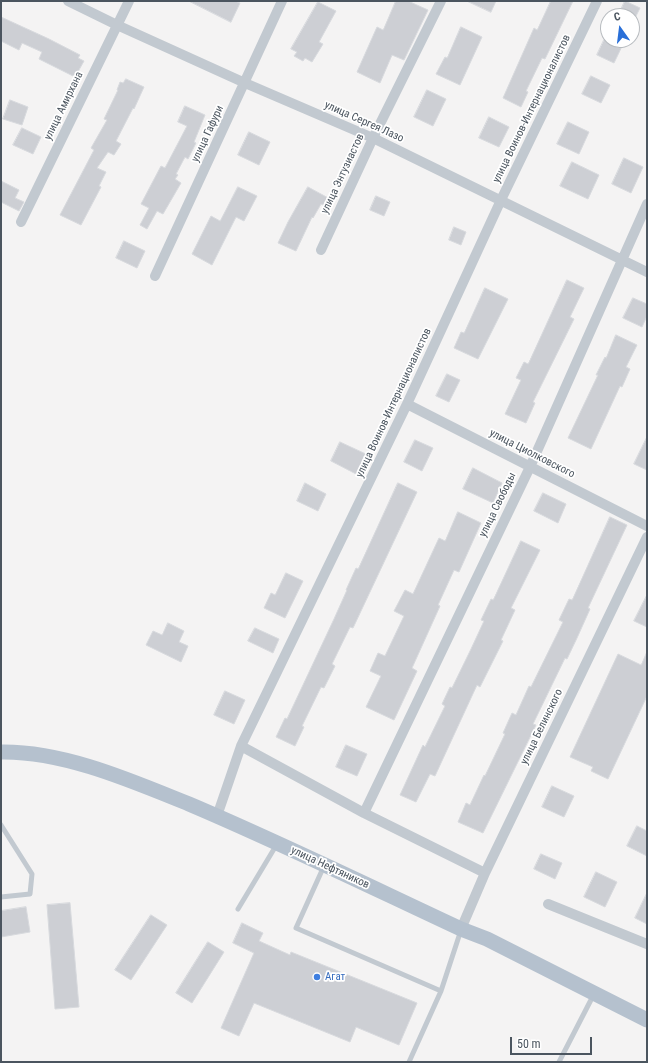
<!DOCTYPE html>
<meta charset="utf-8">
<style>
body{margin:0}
#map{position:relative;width:648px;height:1063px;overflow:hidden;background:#f4f3f3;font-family:"Roboto Condensed",sans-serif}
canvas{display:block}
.frame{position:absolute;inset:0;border:2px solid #4b555f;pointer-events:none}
.north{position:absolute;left:600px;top:8px;width:40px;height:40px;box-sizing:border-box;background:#fff;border:1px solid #b7bbbf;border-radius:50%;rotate:346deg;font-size:11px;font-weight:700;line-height:16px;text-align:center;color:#4b555f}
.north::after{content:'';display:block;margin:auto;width:14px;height:18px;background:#296fd8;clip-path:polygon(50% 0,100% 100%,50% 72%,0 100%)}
.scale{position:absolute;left:510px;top:1037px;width:82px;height:18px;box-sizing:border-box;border:2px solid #4b555f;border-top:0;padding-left:5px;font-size:12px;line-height:14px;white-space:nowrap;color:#4b555f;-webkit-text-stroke:3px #fff;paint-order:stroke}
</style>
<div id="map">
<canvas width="648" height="1063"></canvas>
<div class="frame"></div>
<div class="north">С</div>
<div class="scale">50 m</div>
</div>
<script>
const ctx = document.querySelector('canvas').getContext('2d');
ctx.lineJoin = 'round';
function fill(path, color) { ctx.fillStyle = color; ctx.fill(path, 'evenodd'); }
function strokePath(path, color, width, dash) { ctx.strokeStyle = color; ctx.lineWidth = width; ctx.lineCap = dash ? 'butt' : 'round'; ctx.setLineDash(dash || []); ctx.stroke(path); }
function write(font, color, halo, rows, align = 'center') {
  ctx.font = font + ' "Roboto Condensed",sans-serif'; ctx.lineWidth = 3.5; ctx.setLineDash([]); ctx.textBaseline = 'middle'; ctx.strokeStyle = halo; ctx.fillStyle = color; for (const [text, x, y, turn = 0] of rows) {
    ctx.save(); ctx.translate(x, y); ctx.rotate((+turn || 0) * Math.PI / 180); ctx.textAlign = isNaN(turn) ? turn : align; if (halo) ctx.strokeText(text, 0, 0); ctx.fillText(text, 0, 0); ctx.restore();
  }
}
const building = new Path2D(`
 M 189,1 L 235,1 L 240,3 L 231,22 Z
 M 396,1 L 408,1 L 428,10 L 404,60 L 392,55 L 380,83 L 357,72 L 377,27 L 383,30 Z
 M 467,1 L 496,1 L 491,12 Z
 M 551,1 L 573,1 L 545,59 L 542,58 L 526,91 L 528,92 L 521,107 L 503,98 L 534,28 L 537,30 Z
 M 625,1 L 640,8 L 636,16 L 618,16 Z
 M 318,2 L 336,11 L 319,42 L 323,44 L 312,62 L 305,58 L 303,61 L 294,56 L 297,52 L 291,49 Z
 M 1,17 L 49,39 L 80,55 L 78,58 L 84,61 L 75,77 L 39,59 L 42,52 L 22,43 L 19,50 L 1,41 Z
 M 461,27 L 482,37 L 460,85 L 436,74 L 445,57 L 447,58 Z
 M 604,40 L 625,40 L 614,63 L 597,55 Z
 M 591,76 L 610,85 L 601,103 L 582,94 Z
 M 126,79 L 144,87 L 134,109 L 133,108 L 116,141 L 121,144 L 114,155 L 108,152 L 97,168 L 106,172 L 99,186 L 101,187 L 81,225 L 60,215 L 94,150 L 91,148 L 107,120 L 104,119 L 118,90 L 117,90 L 120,82 L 123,83 Z
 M 427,90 L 446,99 L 433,126 L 414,117 Z
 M 10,100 L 28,107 L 22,125 L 3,119 Z
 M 185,106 L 205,115 L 194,142 L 196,143 L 188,159 L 185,157 L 176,174 L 178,175 L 175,179 L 181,183 L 163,214 L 157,211 L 147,229 L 140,225 L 149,208 L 141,204 L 161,166 L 165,168 L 187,126 L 178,122 Z
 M 489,117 L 509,127 L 499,147 L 479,138 Z
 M 568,122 L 589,132 L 579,154 L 557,144 Z
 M 22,128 L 41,137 L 33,154 L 13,145 Z
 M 249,132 L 270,142 L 259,165 L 238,155 Z
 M 624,158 L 643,167 L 631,193 L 612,184 Z
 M 572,162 L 599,175 L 588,199 L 560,186 Z
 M 1,181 L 19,190 L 15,198 L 24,202 L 19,211 L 1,202 Z
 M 238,187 L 257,196 L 244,221 L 236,217 L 212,265 L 192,254 L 211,216 L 220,221 Z
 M 308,187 L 332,200 L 328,207 L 321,204 L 313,218 L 312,217 L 296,251 L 278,243 L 288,222 Z
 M 376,196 L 390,202 L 384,216 L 370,210 Z
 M 454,227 L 466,232 L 461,245 L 449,240 Z
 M 124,241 L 145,251 L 137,268 L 116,258 Z
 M 567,280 L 584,288 L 570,317 L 574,319 L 533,402 L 535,403 L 526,423 L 505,414 L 521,380 L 516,378 L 524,362 L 528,364 Z
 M 485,288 L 508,299 L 478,359 L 454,348 L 461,332 L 464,333 Z
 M 633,298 L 647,304 L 647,316 L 642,327 L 623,318 Z
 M 616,335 L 637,345 L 626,367 L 630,369 L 622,387 L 620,386 L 591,449 L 568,438 L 598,375 L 596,375 L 605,357 L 606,358 Z
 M 447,374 L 460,380 L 449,402 L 436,396 Z
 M 647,437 L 647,470 L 634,464 Z
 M 415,440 L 433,448 L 422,471 L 404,462 Z
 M 340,442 L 368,455 L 358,475 L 331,461 Z
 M 473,468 L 502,483 L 493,503 L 463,489 Z
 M 305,483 L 326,494 L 318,511 L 297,501 Z
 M 398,483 L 417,492 L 353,628 L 350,627 L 332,664 L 335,666 L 324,688 L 321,687 L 302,726 L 304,727 L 295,746 L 276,737 L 285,718 L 287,719 L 334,619 L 347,590 L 346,590 L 356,568 L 358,569 Z
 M 543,493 L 566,504 L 558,523 L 534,511 Z
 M 458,512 L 481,523 L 459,572 L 454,570 L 438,605 L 440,606 L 412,668 L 417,671 L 394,720 L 366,707 L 381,676 L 370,671 L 378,653 L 385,656 L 404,616 L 394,611 L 405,590 L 413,594 L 439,538 L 445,541 Z
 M 610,517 L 627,525 L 588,608 L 590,609 L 577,638 L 567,659 L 565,658 L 533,724 L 536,725 L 483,833 L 458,822 L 466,803 L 470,805 L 484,775 L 485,776 L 505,734 L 503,733 L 512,713 L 516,715 L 529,686 L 531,687 L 563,622 L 559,620 L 569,599 L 572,600 Z
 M 521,541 L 540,550 L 511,608 L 515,610 L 501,640 L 503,641 L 480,687 L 477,685 L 435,776 L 430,774 L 416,802 L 400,795 L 423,745 L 425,747 L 445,706 L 442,704 L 450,687 L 452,688 L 471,649 L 484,621 L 481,620 L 491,599 L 493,600 Z
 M 286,573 L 303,581 L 285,618 L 264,608 L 271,593 L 275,595 Z
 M 647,595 L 647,627 L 634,621 Z
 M 168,623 L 184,631 L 179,642 L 188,646 L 181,662 L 146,645 L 153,631 L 162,635 Z
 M 255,628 L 279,639 L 273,653 L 248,641 Z
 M 647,652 L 647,696 L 608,779 L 591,771 L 593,767 L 570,757 L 618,654 L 641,665 Z
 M 225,691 L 245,700 L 234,724 L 214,715 Z
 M 346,745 L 367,754 L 357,776 L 336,767 Z
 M 552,786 L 574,796 L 564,817 L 542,807 Z
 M 637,826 L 647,831 L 647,856 L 627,846 Z
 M 541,854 L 562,863 L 555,879 L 534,869 Z
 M 596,872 L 617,882 L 605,907 L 584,897 Z
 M 647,893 L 647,924 L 635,918 Z
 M 70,903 L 79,1007 L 55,1009 L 47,905 Z
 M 26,907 L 30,932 L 1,937 L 1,911 Z
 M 151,915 L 167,925 L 131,980 L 115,970 Z
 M 242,923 L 263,933 L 259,941 L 290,955 L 291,952 L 417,1003 L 399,1045 L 356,1027 L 350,1042 L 254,1003 L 239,1036 L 221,1028 L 254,953 L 233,943 Z
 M 208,942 L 224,952 L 192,1003 L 176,993 Z`);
fill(building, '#cdcfd4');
strokePath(building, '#d7d9dd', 1);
strokePath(new Path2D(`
 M 1,825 L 32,874 L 30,894 L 1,897
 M 324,866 L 296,928 L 441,991
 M 238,909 L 277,844
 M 409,1062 L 441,991 L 461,930
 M 559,1062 L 594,994`), '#c2c9d0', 5);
strokePath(new Path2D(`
 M 68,1 L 117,25 L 245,83 L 373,138 L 647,272
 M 21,222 L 129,1
 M 321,250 L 373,138 L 441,1
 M 155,276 L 282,1
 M 407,404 L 647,526
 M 241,746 L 364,813 L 485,873
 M 364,813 L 530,467 L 647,204
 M 217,816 L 241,746 L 407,404 L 501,200 L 597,1
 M 548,904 L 647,944
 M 461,929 L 485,873 L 647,537`), '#c2c9d0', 10);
strokePath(new Path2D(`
 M 1,752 C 64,751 132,781 189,804 C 281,843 371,887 461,929 L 487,939 L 647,1020`), '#b5c1ce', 15);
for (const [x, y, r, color] of [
 [317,977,4,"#3f7fe0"]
]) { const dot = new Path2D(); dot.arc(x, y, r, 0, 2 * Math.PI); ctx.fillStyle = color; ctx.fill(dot); strokePath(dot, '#fff', 1.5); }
write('11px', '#4b555f', '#fff', [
 ["улица Амирхана",64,106,-64],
 ["улица Воинов-Интернационалистов",532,109,-64],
 ["улица Сергея Лазо",364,122,24],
 ["улица Гафури",208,134,-65],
 ["улица Энтузиастов",343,174,-65],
 ["улица Воинов-Интернационалистов",394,403,-65],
 ["улица Циолковского",532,454,27],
 ["улица Свободы",498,505,-64],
 ["улица Белинского",542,727,-64],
 ["улица Нефтяников",330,868,25]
]);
write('11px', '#366cbe', '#fff', [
 ["Агат",325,977]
], 'left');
</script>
